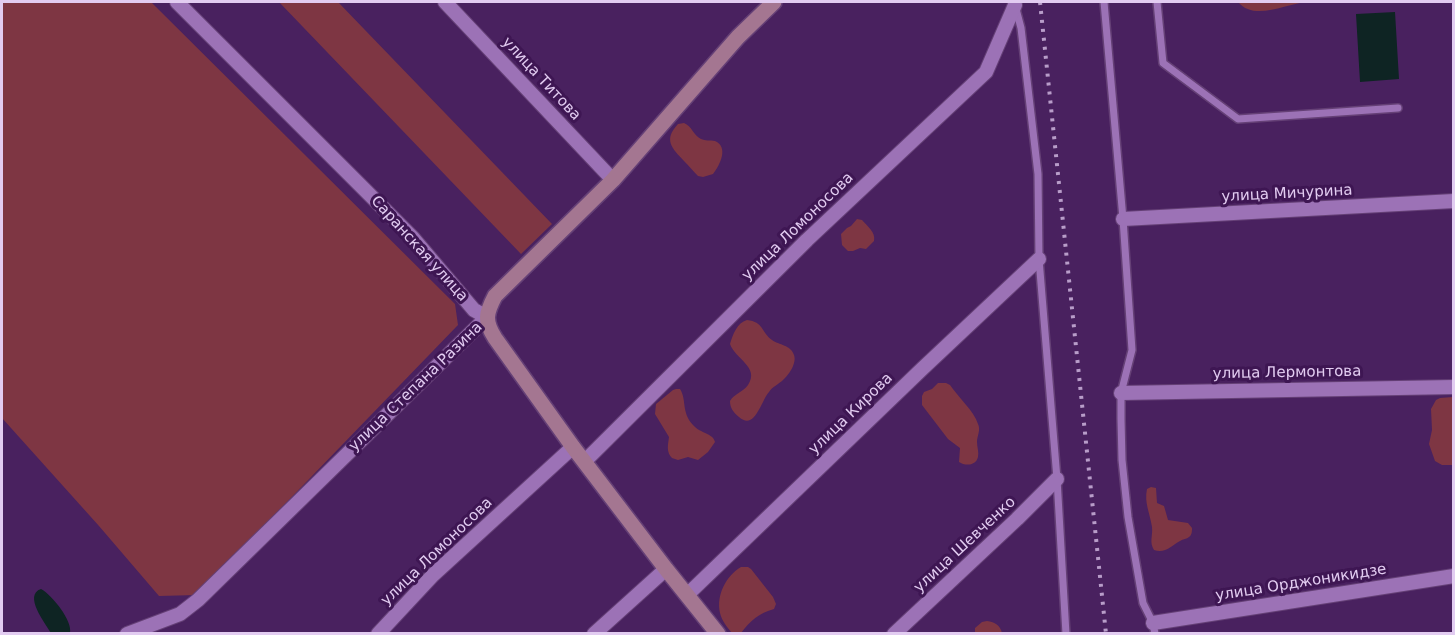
<!DOCTYPE html>
<meta charset="utf-8">
<style>
body{margin:0}
#map{position:relative;width:1455px;height:635px;overflow:hidden;background:#49215f;font-family:"DejaVu Sans",sans-serif}
canvas{display:block}
.frame{position:absolute;inset:0;border:3px solid #e2ccf1;pointer-events:none}
</style>
<div id="map">
<canvas width="1455" height="635"></canvas>
<div class="frame"></div>
</div>
<script>
const ctx = document.querySelector('canvas').getContext('2d');
ctx.lineJoin = 'round';
function fill(path, color) { ctx.fillStyle = color; ctx.fill(path, 'evenodd'); }
function strokePath(path, color, width, dash) { ctx.strokeStyle = color; ctx.lineWidth = width; ctx.lineCap = dash ? 'butt' : 'round'; ctx.setLineDash(dash || []); ctx.stroke(path); }
function write(font, color, halo, rows, align = 'center') {
  ctx.font = font + ' "DejaVu Sans",sans-serif'; ctx.lineWidth = 6; ctx.setLineDash([]); ctx.textBaseline = 'middle'; ctx.strokeStyle = halo; ctx.fillStyle = color; for (const [text, x, y, turn = 0] of rows) {
    ctx.save(); ctx.translate(x, y); ctx.rotate((+turn || 0) * Math.PI / 180); ctx.textAlign = isNaN(turn) ? turn : align; if (halo) ctx.strokeText(text, 0, 0); ctx.fillText(text, 0, 0); ctx.restore();
  }
}
fill(new Path2D(`
 M 2,2 L 151,2 L 455,304 L 458,325 L 197,595 L 159,596 L 99,526 L 2,418 Z
 M 279,2 L 338,2 L 552,224 L 521,254 Z
 M 1238,2 L 1308,2 C 1286,3 1255,22 1238,2 Z
 M 684,123 C 692,126 693,135 701,139 C 705,141 710,140 715,141 C 729,147 720,165 713,174 L 703,177 L 698,176 C 693,171 689,166 684,161 C 672,148 663,140 678,124 Z
 M 857,219 L 862,220 C 867,226 876,232 874,241 L 866,249 L 860,248 L 853,251 L 848,251 L 842,245 L 841,234 L 847,228 L 851,226 Z
 M 747,320 C 764,322 761,332 772,340 C 779,345 791,345 794,355 C 797,363 789,375 783,380 C 779,384 772,387 769,392 C 761,401 755,431 739,417 C 733,412 730,408 730,401 C 734,394 743,392 748,385 C 760,367 735,359 730,344 C 733,334 737,323 747,320 Z
 M 938,383 L 946,383 L 950,385 C 958,397 974,411 978,424 C 981,430 977,436 977,442 C 977,447 979,452 978,457 C 976,466 965,466 959,462 L 960,448 L 948,439 L 922,405 L 922,396 L 924,392 L 932,389 Z
 M 676,389 L 680,389 C 687,400 681,412 693,425 C 701,434 713,433 715,442 L 708,452 L 698,460 L 688,457 L 678,460 L 672,458 C 666,452 668,445 669,437 L 655,414 L 656,404 L 673,390 Z
 M 1453,397 L 1453,465 L 1442,465 L 1435,461 L 1429,444 L 1432,430 L 1431,409 L 1436,400 L 1440,398 Z
 M 1151,487 L 1156,488 L 1157,503 L 1164,506 L 1168,520 L 1188,523 L 1192,528 C 1192,531 1192,535 1189,537 C 1187,539 1183,539 1180,541 C 1171,546 1165,554 1154,550 C 1149,542 1153,536 1152,527 C 1150,513 1144,503 1147,489 Z
 M 741,567 L 748,567 L 751,569 L 773,597 L 776,604 L 774,609 C 759,613 750,621 741,633 L 732,633 C 727,627 722,621 720,613 C 716,595 726,576 741,567 Z
 M 987,621 C 995,622 1000,625 1002,633 L 975,633 L 975,628 L 982,622 Z`), '#7e3643');
fill(new Path2D(`
 M 1395,12 L 1399,79 L 1360,82 L 1356,14 Z
 M 41,589 C 52,595 73,621 70,633 L 51,633 C 45,623 23,595 41,589 Z`), '#0e2423');
const lane = new Path2D(`
 M 1104,2 L 1123,219 L 1132,350 L 1121,393 L 1121,419 L 1122,460 L 1128,517 L 1143,603 L 1153,623 L 1155,634
 M 1157,2 L 1163,63 L 1238,119 L 1398,108
 M 1016,9 L 1021,28 L 1038,174 L 1039,259 L 1057,479 L 1066,634`);
const street = new Path2D(`
 M 445,2 L 613,180
 M 1123,219 L 1454,201
 M 1121,393 L 1454,387
 M 585,461 L 807,240 L 986,72 L 1015,5
 M 687,595 L 922,369 L 1039,259
 M 1153,623 L 1454,576
 M 127,634 L 180,614 L 198,600 L 487,317 L 474,310 L 413,238 L 177,2
 M 378,634 L 433,575 L 573,447
 M 594,634 L 666,569
 M 894,634 L 1017,519 L 1057,479`);
const secondary = new Path2D(`
 M 718,634 L 666,569 L 573,447 L 495,338 C 484,321 486,313 495,296 L 613,180 L 738,37 L 774,2`);
strokePath(lane, '#654076', 10);
strokePath(street, '#654076', 16);
strokePath(secondary, '#654076', 18);
strokePath(lane, '#9c72b6', 7);
strokePath(street, '#9c72b6', 14);
strokePath(secondary, '#a47691', 15);
strokePath(new Path2D(`
 M 1040,2 L 1106,634`), '#b89dc9', 4, [3, 6]);
write('15px', '#e2ccf1', '#3e1653', [
 ["улица Титова",541,79,47],
 ["улица Мичурина",1287,194,-3],
 ["улица Ломоносова",798,227,-44],
 ["Саранская улица",419,249,48],
 ["улица Лермонтова",1287,373,-1],
 ["улица Степана Разина",416,387,-44],
 ["улица Кирова",851,414,-44],
 ["улица Шевченко",965,545,-43],
 ["улица Ломоносова",437,552,-44],
 ["улица Орджоникидзе",1301,583,-9]
]);
</script>
